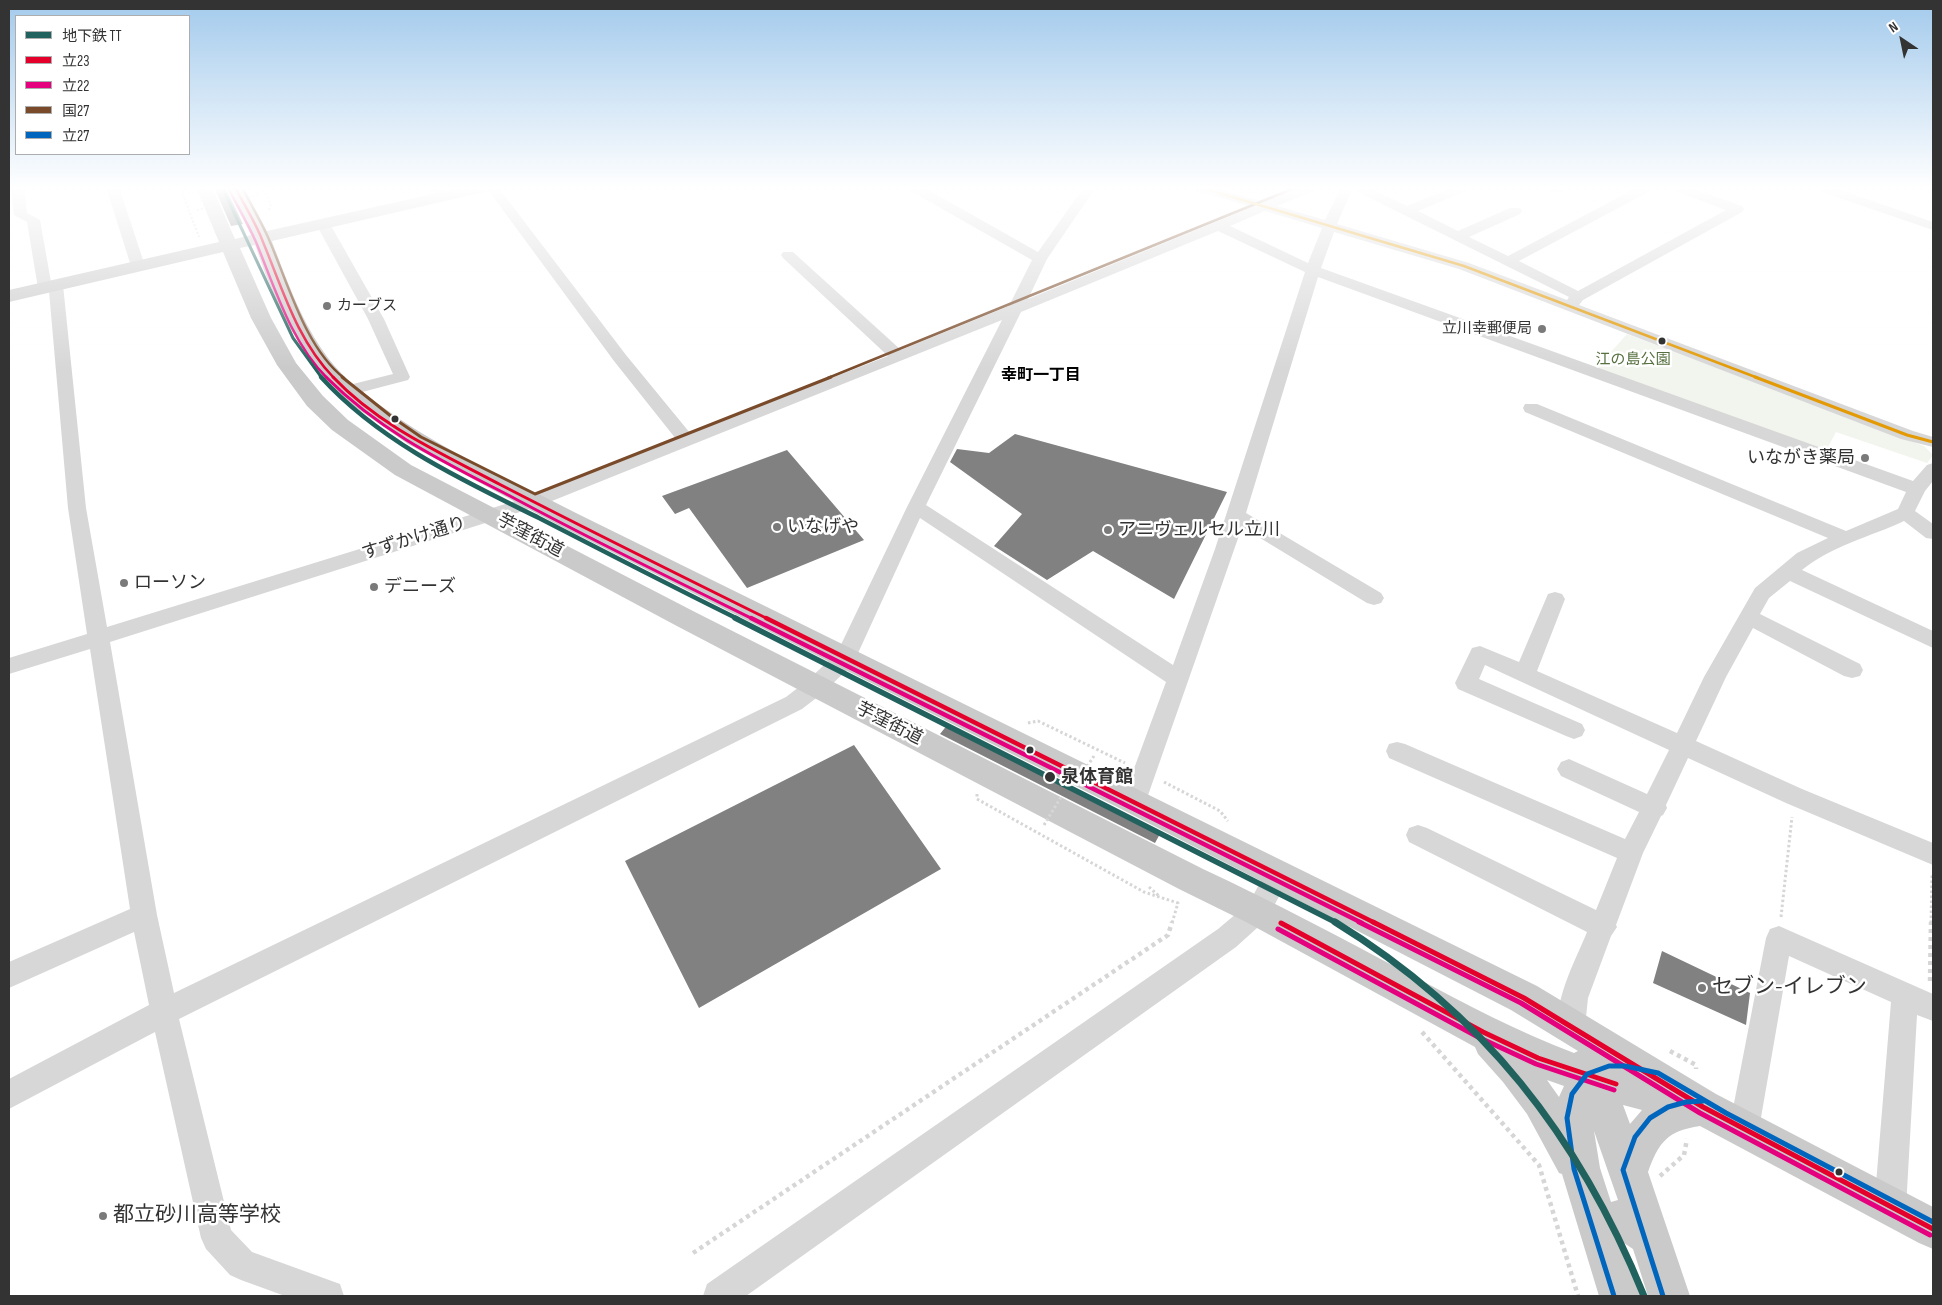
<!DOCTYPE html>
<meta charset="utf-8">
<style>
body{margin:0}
#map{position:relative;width:1942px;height:1305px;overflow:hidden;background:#fff;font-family:"Sofia Sans Condensed","Noto Sans JP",sans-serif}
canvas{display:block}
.frame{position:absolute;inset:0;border:10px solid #333;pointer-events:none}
.legend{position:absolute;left:15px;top:15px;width:175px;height:140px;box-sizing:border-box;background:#fff;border:1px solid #adadad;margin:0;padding:6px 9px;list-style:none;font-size:15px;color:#333}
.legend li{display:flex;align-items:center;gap:10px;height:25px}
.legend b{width:25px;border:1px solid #adadad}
.north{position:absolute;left:1877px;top:15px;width:50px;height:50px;-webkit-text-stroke:4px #fff;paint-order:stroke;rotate:326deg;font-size:14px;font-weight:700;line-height:20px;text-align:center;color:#333}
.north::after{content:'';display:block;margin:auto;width:18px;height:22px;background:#333;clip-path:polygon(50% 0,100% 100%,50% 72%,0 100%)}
</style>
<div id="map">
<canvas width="1942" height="1305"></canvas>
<div class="frame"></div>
<ul class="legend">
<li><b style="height:6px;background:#22625e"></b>地下鉄 TT</li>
<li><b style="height:6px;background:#e4002b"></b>立23</li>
<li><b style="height:6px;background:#e5007d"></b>立22</li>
<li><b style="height:6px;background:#7a4b2a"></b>国27</li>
<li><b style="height:6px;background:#0065bd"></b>立27</li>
</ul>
<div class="north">N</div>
</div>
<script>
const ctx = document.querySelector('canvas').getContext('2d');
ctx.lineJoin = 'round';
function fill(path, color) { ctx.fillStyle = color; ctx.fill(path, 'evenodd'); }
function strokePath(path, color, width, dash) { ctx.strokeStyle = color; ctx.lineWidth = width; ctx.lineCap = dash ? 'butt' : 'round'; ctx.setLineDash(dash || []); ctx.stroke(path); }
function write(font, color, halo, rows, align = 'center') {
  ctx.font = font + ' "Sofia Sans Condensed","Noto Sans JP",sans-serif'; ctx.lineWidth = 5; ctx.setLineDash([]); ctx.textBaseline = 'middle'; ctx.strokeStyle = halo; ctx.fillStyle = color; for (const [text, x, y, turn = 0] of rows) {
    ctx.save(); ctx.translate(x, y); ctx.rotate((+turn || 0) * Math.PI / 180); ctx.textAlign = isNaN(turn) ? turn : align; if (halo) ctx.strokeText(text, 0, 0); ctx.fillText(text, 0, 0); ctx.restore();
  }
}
fill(new Path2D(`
 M 1627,334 L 1924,446 L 1933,455 L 1927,463 L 1836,432 L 1826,451 L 1595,370 Z`), '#f1f5ed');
fill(new Path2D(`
 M 214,187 L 225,187 L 243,224 L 231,226 Z
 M 1015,434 L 1227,492 L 1174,599 L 1093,551 L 1047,580 L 994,546 L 1022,514 L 950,462 L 957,449 L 989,453 Z
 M 787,450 L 864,540 L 747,588 L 689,508 L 675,514 L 662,496 Z
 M 948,724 L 1161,832 L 1155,843 L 940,734 Z
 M 854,745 L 941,869 L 699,1008 L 625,861 Z
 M 1662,951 L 1750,993 L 1746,1025 L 1653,983 Z`), '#818181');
strokePath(new Path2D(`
 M 180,187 L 199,237
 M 261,187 L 271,204 L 269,210`), '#d6d6d6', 2, [2, 2]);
strokePath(new Path2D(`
 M 1028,723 L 1038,721 L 1125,763
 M 1164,782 L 1220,811 L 1228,821
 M 977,794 L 977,799 L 1144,892 L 1178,903 L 1172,923
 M 1149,887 L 1159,896
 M 1781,917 L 1792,817
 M 1931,923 L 1932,875`), '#d6d6d6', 3, [2.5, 2.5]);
strokePath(new Path2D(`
 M 1930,981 L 1931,922
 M 1422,1032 L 1539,1165 L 1578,1296
 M 1670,1051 L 1696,1065 L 1696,1069
 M 1660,1176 L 1684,1155 L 1687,1139
 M 693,1253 L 1168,935 L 1172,922`), '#d6d6d6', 4.5, [4, 4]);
fill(new Path2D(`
 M 11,187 L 24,187 L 27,213 L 40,220 L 51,282 L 61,282 L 63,285 L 86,508 L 107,627 L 528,497 L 676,439 L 614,361 L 486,187 L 498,187 L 626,355 L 690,433 L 888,356 L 783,258 L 781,255 L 783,252 L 793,252 L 901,350 L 1009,306 L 1032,260 L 909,190 L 908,187 L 923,187 L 1038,252 L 1084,187 L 1096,187 L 1047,259 L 1028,299 L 1252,207 L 1194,190 L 1193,187 L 1212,187 L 1264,202 L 1302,187 L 1318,187 L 1317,190 L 1277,206 L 1325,220 L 1341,187 L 1353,187 L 1337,224 L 1469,263 L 1567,300 L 1569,297 L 1356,191 L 1354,188 L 1368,187 L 1407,206 L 1453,187 L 1469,187 L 1468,190 L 1418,211 L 1458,231 L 1510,208 L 1520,208 L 1522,211 L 1520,214 L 1469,237 L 1508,256 L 1638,187 L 1653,187 L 1652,190 L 1519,261 L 1578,291 L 1726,210 L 1672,190 L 1670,187 L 1688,187 L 1742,206 L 1744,209 L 1742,212 L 1583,300 L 1579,305 L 1913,431 L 1933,437 L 1933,447 L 1901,439 L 1459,269 L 1334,232 L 1321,268 L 1913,481 L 1927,465 L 1933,463 L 1933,481 L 1925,491 L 1915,511 L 1933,524 L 1933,539 L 1926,538 L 1904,521 C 1870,537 1831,546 1802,570 L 1933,631 L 1933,648 L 1790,581 L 1769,598 L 1760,614 L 1860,664 L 1863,670 L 1860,676 L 1852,678 L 1844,676 L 1753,628 L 1726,677 L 1696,741 L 1802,789 L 1933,843 L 1933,865 L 1786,803 L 1688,758 L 1666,805 L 1667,808 L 1663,815 L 1661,816 L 1643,853 L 1616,925 L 1617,927 L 1611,936 L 1588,998 L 1585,1027 L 1581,1037 L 1571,1041 L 1561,1037 C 1549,1007 1576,960 1587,932 L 1409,842 L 1406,835 L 1409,828 L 1418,825 L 1427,828 L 1596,910 L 1617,858 L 1389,758 L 1386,751 L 1389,744 L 1397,742 L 1405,744 L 1625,839 L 1639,812 L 1561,776 L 1557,769 L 1561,762 L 1569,759 L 1647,794 L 1669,750 L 1485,665 L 1479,679 L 1582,724 L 1585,730 L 1582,736 L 1574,739 L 1566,736 L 1458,689 L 1455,683 L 1472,648 L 1480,646 L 1519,662 L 1548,594 L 1555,592 L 1562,594 L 1565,599 L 1537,671 L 1677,733 L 1704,677 L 1755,588 L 1797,553 L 1828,538 L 1525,412 L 1523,408 L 1525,404 L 1537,404 L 1846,531 L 1898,509 L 1906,492 L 1318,277 L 1246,513 L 1381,593 L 1384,598 L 1381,603 L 1374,605 L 1367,603 L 1242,527 L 1146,801 L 1142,808 L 1134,811 L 1126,808 L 1122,801 L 1166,682 L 920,518 L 853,664 L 824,692 L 802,709 L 179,1019 L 231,1230 L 252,1252 L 340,1284 L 344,1296 L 285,1296 L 241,1280 L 230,1275 L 206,1249 L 201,1238 L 155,1032 L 9,1109 L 9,1079 L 149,1005 L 134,932 L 9,988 L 9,962 L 130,909 L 90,649 L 9,674 L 9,658 L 87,634 L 68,508 L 49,291 L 40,291 L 38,288 L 27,222 L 14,215 ZM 1265,211 L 1322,228 L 1308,263 L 1230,226 ZM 1218,231 L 1305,272 L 1215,549 L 1173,665 L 926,505 L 1021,312 ZM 1002,320 L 907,507 L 837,653 L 808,680 L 786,697 L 174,993 L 157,915 L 110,642 L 542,505 Z
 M 106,187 L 119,187 L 145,266 L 143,269 L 133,269 L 131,266 Z
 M 428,187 L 442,187 L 450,196 L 443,200 L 438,199 Z
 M 1551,187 L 1568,187 C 1564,192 1557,193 1551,192 L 1549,189 Z
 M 1814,187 L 1832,187 L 1933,222 L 1933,230 L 1816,190 Z
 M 323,220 L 330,224 L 384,319 L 410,377 L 408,380 L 347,396 L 341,395 L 339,391 L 341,387 L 393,374 L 368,319 L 316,224 Z
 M 1278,863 L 1287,866 L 1291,874 L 1267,919 L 1236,947 L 746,1296 L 703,1296 L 707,1284 L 1218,929 L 1249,903 L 1269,866 Z
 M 1779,926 L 1933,994 L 1933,1021 L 1917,1015 L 1906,1208 L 1901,1219 L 1890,1224 L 1879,1219 L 1874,1208 L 1891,1002 L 1789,956 L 1759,1129 L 1754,1139 L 1744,1144 L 1734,1139 L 1729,1129 L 1766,938 L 1770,929 Z`), '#d7d7d7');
fill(new Path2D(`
 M 196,187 L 212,187 L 235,239 L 251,235 L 227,187 L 243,187 L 267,231 L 464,187 L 492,187 L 490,191 L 484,192 L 272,241 C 287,281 302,323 328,358 C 343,378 364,394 384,408 C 444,452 513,480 578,514 L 1537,986 L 1716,1094 L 1933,1207 L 1933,1249 L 1919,1243 L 1700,1126 C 1667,1131 1659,1142 1648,1172 L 1690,1296 L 1648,1296 L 1633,1249 L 1624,1243 L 1641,1296 L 1599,1296 L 1562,1174 L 1559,1173 L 1527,1114 L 1503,1082 L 1478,1054 L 1475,1047 L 1246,922 L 1179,889 L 675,625 L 395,475 L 332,430 L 307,406 L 277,365 L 251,318 L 223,252 L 9,302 L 9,290 L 219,242 ZM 255,245 L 265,273 L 285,320 L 314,367 L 348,402 L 408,444 L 560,526 L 1123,810 L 1511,1010 L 1578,1051 L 1574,1053 C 1518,1032 1466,1004 1413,976 C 1343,939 1274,902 1203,869 L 693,611 L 411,465 L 348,420 L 323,396 L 296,363 L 271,318 L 240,248 ZM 1547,1080 L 1564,1086 L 1559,1097 ZM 1623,1105 L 1642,1110 L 1630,1124 ZM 1594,1131 L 1618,1200 L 1611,1202 L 1600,1168 Z`), '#cacaca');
strokePath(new Path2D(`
 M 237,200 L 258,195
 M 197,210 L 219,204`), '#d6d6d6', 2, [2, 2]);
strokePath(new Path2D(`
 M 1076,783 L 1094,756
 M 1044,825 L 1061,797`), '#d6d6d6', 3, [2.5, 2.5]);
strokePath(new Path2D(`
 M 235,187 C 244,205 256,223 263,242 C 283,290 297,340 334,378`), '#e4002b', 2.5);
strokePath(new Path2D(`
 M 333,377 C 379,426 443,454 501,485 C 590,531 679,575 768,619`), '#e4002b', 3);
strokePath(new Path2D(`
 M 766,618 L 1375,923`), '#e4002b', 4.5);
strokePath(new Path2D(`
 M 1373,922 L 1524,998 L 1703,1107 L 1933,1229
 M 1281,923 L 1483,1032 L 1538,1058 L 1616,1084`), '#e4002b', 5);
strokePath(new Path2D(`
 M 229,190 C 238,207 248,224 256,242 C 275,288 291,342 327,378`), '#e5007d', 2.5);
strokePath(new Path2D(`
 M 326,377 C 381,432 442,461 510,496 C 590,539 672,579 753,619`), '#e5007d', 3);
strokePath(new Path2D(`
 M 751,618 L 1362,923`), '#e5007d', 4.5);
strokePath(new Path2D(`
 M 1359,922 L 1521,1003 L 1700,1113 L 1930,1235
 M 1278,929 L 1480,1038 L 1536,1064 L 1614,1090`), '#e5007d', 5);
strokePath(new Path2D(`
 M 242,187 C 250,203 259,218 267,235 C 287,279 304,347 344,378
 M 828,378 L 1297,187`), '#7a4b2a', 2.5);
strokePath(new Path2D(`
 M 342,377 L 392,417 L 421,437 L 535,494 L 831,377`), '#7a4b2a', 3);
strokePath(new Path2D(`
 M 1614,1296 L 1574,1169 L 1567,1118 L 1572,1094 L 1587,1074 L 1609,1066 L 1625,1066 L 1658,1073 L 1726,1113 L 1933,1222
 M 1663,1296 L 1623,1170 L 1635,1137 L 1650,1118 L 1668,1107 L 1686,1102 L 1703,1101`), '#0065bd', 5);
strokePath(new Path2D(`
 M 1199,187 L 1464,266 L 1758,378`), '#e39a05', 2.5);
strokePath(new Path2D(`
 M 1755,377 L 1907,435 L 1933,442`), '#e39a05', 3);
strokePath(new Path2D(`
 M 222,187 L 293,338 L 322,378`), '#22625e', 3);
strokePath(new Path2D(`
 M 321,377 C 380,442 462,480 539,518 C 605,552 671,586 738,619`), '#22625e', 4.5);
strokePath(new Path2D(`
 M 735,618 L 1337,923`), '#22625e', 5.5);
strokePath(new Path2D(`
 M 1335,922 C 1483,1013 1579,1136 1644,1296`), '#22625e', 7);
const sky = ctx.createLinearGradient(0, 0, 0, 369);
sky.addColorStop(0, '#a3caec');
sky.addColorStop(0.51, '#fff');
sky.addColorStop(1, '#ffffff00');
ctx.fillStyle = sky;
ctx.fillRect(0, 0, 1942, 369);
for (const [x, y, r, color] of [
 [327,306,5,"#7a7a7a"],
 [1542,329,5,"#7a7a7a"],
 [1662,341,4.5,"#333"],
 [395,419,4.5,"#333"],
 [1865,458,5,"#7a7a7a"],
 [777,527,5,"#7a7a7a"],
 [1108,530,5,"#7a7a7a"],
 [124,583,5,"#7a7a7a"],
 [374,587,5,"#7a7a7a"],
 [1030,750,4.5,"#333"],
 [1050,777,6,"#333"],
 [1702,988,5,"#7a7a7a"],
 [1839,1172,4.5,"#333"],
 [103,1216,5,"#7a7a7a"]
]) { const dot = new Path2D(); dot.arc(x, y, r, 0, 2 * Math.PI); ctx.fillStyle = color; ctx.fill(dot); strokePath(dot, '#fff', 2); }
write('15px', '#333', '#fff', [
 ["カーブス",337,306],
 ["立川幸郵便局",1532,329,"right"]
], 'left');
write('15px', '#56703f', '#fff', [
 ["江の島公園",1633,360]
]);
write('bold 16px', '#000', '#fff', [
 ["幸町一丁目",1041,376]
]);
write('18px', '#333', '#fff', [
 ["いながき薬局",1855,458,"right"],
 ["いなげや",787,527],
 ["アニヴェルセル立川",1118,530],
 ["ローソン",134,583],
 ["デニーズ",384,587]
], 'left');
write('18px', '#333', '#fff', [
 ["芋窪街道",530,536,28],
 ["すずかけ通り",414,539,-17],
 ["芋窪街道",889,724,27]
]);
write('bold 18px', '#333', '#fff', [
 ["泉体育館",1061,777]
], 'left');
write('21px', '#333', '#fff', [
 ["セブン-イレブン",1712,988],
 ["都立砂川高等学校",113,1216]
], 'left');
</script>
